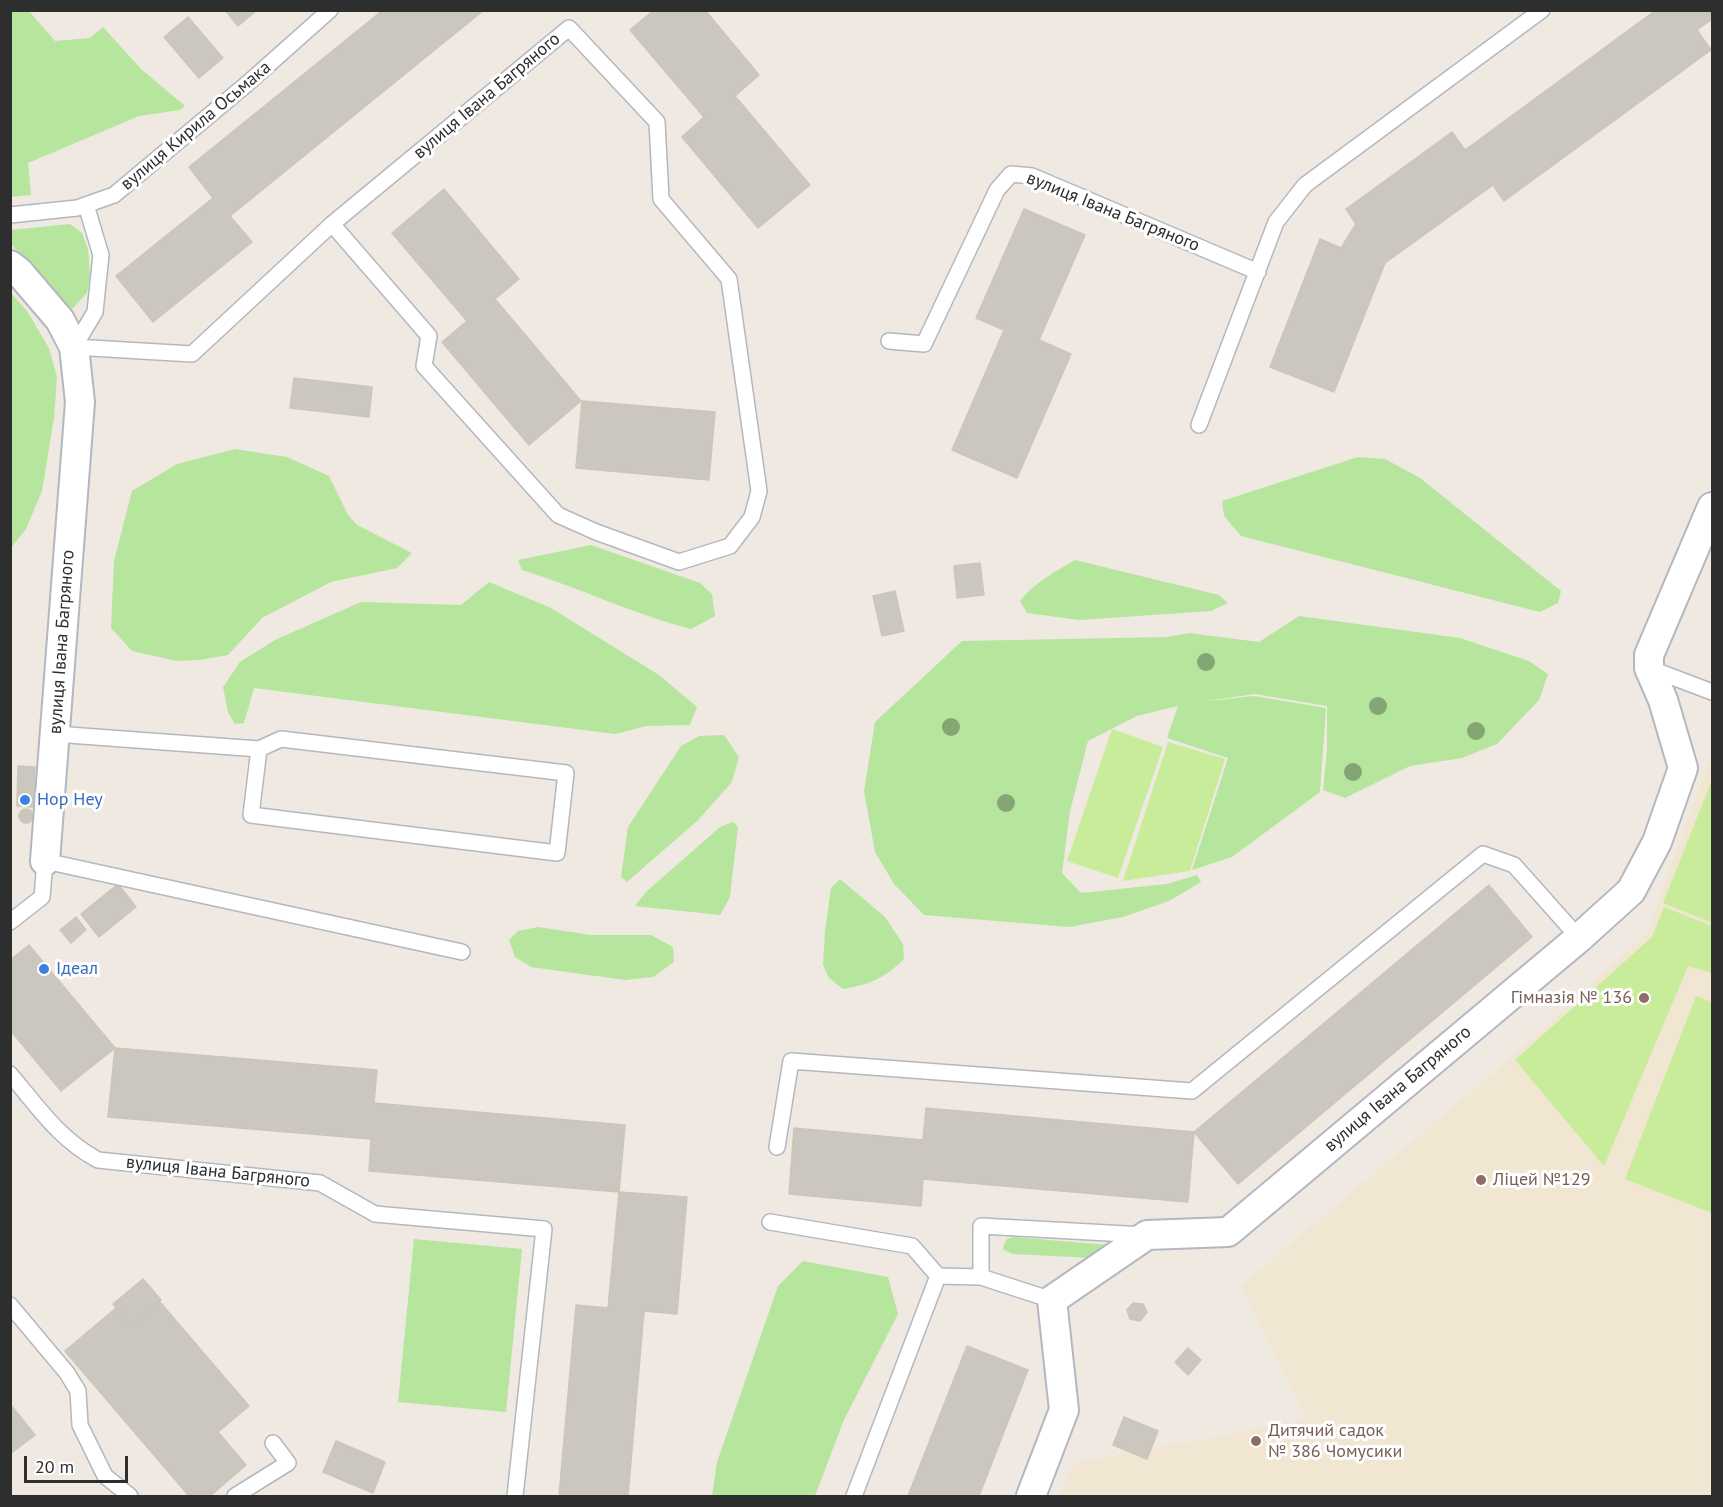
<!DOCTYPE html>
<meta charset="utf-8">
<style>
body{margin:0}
#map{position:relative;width:1723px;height:1507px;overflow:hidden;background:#efe9e1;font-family:"PT Sans",sans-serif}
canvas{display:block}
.frame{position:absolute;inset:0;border:12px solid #2e2e2e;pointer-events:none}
.scale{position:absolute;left:24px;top:1456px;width:104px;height:27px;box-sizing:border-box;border:3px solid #2e2e2e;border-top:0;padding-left:8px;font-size:18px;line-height:21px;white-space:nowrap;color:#2e2e2e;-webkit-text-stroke:4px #fff;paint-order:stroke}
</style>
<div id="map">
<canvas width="1723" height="1507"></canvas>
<div class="frame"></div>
<div class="scale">20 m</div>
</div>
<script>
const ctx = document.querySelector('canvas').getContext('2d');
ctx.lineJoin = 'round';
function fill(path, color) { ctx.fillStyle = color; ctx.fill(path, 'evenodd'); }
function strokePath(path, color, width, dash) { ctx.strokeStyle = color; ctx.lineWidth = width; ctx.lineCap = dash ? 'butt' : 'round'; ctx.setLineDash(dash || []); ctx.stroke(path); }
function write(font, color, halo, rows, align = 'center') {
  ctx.font = font + ' "PT Sans",sans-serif'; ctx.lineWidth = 6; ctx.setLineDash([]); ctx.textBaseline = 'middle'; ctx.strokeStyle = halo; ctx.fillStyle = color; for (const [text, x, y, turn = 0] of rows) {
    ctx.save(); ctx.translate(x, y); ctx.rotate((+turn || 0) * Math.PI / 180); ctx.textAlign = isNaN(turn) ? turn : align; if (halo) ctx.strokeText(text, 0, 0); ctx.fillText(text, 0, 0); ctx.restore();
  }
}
fill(new Path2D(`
 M 1712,751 L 1712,1496 L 1060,1496 L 1074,1463 L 1307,1420 L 1241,1286 L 1505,1063 L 1647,933 Z`), '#f0e6d1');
fill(new Path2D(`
 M 10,11 L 29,11 L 55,41 L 90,38 L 103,27 L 141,69 L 185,106 L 180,110 L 139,116 L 28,163 L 31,195 L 11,197 Z
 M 70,224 L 82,233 L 88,249 L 90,276 L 87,293 L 72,309 L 11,244 L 11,230 Z
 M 11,293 L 27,311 L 49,348 L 57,377 L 54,418 L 42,491 L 26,529 L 11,548 Z
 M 235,449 L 287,457 L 329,476 L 348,515 L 357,525 L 412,553 L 397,568 L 331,582 L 262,618 L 228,655 L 200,660 L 177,661 L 132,651 L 111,628 L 114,561 L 132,491 L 177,464 Z
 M 1358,457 L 1385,459 L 1420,478 L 1561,591 L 1558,603 L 1540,612 L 1241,536 L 1224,516 L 1222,501 Z
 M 591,545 L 700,583 L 712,594 L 715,616 L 691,629 C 633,614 580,588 522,570 L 518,560 Z
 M 1075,560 L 1219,595 L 1228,603 L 1211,611 L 1079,620 L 1027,613 L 1020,601 C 1035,582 1055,572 1075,560 Z
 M 489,582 L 551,608 L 659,675 L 697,707 L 690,725 L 647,726 L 615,734 L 254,688 L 244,723 L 235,724 L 228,712 L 223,687 L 240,662 L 275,640 L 361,602 L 461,605 Z
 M 1299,616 L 1460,638 L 1529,661 L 1548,674 L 1539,700 L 1497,744 L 1462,758 L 1410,766 L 1345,798 L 1323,790 L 1327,750 L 1327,706 L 1255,694 L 1198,702 L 1254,696 L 1326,708 L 1320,792 L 1232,857 L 1192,870 L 1228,758 L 1167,738 L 1178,706 L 1137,716 L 1088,741 L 1070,811 L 1062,873 L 1081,893 L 1167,884 L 1197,875 L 1201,882 L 1169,901 L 1123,917 L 1069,927 L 924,915 L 894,884 L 875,852 L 864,791 L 875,722 L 962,641 L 1167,637 L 1189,633 L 1259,642 Z
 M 724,735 L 739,757 L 732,782 L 698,820 L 627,882 L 621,877 L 628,827 L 681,746 L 699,736 Z
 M 733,822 L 738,827 L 730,897 L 720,915 L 635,906 L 645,893 L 720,827 Z
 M 840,879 L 885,917 L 903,944 L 904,959 C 885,978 869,985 843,989 L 829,978 L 823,965 L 825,931 L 831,888 Z
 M 538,927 L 591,935 L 651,935 L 673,947 L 674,962 L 653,977 L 625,980 L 531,967 L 515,957 L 509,940 L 518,931 Z
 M 1013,1237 L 1109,1245 L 1093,1258 L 1013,1254 L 1004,1250 L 1003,1246 L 1007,1239 Z
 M 414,1239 L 522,1249 L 506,1412 L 398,1402 Z
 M 803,1261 L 888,1277 L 898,1314 L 843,1422 L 815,1496 L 712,1496 L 717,1462 L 778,1286 Z`), '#b6e59e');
fill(new Path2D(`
 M 1112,729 L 1163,747 L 1118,878 L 1067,861 Z
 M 1168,742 L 1225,759 L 1190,871 L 1123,881 Z
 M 1712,780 L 1712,923 L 1663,903 Z
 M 1664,907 L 1712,926 L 1712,973 L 1688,966 L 1604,1166 L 1515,1060 L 1652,937 Z
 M 1696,996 L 1712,1002 L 1712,1213 L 1625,1179 Z`), '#c9ec9a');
const building = new Path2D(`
 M 225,10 L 257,10 L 238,26 Z
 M 383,10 L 484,10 L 230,216 L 252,242 L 153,322 L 116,276 L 213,198 L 189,167 Z
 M 654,10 L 705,10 L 759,75 L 735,96 L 810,185 L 758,228 L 682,137 L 704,117 L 630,30 Z
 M 1656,10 L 1712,10 L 1712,19 L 1697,30 L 1711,50 L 1504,201 L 1493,185 L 1385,263 L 1334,392 L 1270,367 L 1320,239 L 1341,248 L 1356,224 L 1346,209 L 1452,132 L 1465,150 Z
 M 188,17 L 223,58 L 199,78 L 164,37 Z
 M 444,189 L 519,279 L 495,299 L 581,401 L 529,445 L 442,342 L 467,321 L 392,233 Z
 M 1024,209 L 1085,235 L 1039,340 L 1071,354 L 1017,478 L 952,450 L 1004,330 L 976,318 Z
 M 294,378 L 372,387 L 369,417 L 290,408 Z
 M 582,401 L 715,412 L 709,480 L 576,468 Z
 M 980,563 L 984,595 L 957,598 L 954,566 Z
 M 895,591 L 904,631 L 882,636 L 873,596 Z
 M 18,766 L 35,767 L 33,807 L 17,806 Z
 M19 816a7 7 0 1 1 14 0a7 7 0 1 1-14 0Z
 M 118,884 L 136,907 L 99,937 L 81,914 Z
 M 1489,885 L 1532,937 L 1238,1184 L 1194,1132 Z
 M 76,917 L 86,930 L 71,943 L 60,930 Z
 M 29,945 L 115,1048 L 61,1091 L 10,1030 L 10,960 Z
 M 115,1048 L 377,1070 L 374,1103 L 625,1125 L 619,1192 L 369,1171 L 371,1139 L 108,1117 Z
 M 926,1108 L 1194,1132 L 1188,1202 L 923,1179 L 921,1206 L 789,1194 L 794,1128 L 923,1140 Z
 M 619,1192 L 687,1197 L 677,1314 L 644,1311 L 628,1496 L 559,1496 L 576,1305 L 608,1308 Z
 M 143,1279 L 161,1300 L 131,1325 L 113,1304 Z
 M 159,1301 L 249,1406 L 218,1432 L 246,1465 L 210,1496 L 189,1496 L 65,1351 L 116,1308 L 131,1325 Z
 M 1133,1303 L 1143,1304 L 1147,1312 L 1140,1321 L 1130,1319 L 1127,1310 Z
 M 967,1346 L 1028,1370 L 979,1496 L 908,1496 Z
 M 1188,1348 L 1201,1360 L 1188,1375 L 1175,1362 Z
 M 10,1404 L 35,1435 L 10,1454 Z
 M 1124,1417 L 1158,1431 L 1147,1459 L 1113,1445 Z
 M 336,1441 L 385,1462 L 373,1493 L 323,1472 Z`);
fill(building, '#cbc7bf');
strokePath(building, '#cbc5ba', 1.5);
const service = new Path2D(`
 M 86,205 L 101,255 L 95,312 L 74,347 L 192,354 L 332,224 L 569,28 L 657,122 L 661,199 L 729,279 L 759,491 L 752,517 L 730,546 L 679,562 L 596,532 L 558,515 L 424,366 L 429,336 L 332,224
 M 10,215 L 77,208 L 114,195 L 248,83 L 330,10
 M 889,341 L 924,344 L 997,190 L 1011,174 L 1032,176 L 1258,272
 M 1199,425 L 1276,222 L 1305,185 L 1542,10
 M 1649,668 L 1712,692
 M 55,734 L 259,749 L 281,739 L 566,773 L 557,853 L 251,815 L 259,749
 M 10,922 L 42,897 L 45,861 L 462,952
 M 10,1074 C 38,1107 59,1139 98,1160 L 320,1183 L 375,1214 L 544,1229 L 515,1496
 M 777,1147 L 791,1061 L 1192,1091 L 1483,854 L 1514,865 L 1579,938
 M 770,1222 L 912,1246 L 938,1276 L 981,1277 L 1052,1300
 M 981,1277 L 981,1226 L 1145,1235
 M 10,1305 L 67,1373 L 78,1391 L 80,1425 L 105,1476 L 130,1496
 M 235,1496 L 288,1463 L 273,1443
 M 854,1496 L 938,1276`);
const minor = new Path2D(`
 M 10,265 L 19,272 L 60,320 L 74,347 L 80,402 L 45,861
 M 1031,1496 L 1064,1410 L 1052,1300 L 1147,1235 L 1228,1232 L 1579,938 L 1631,891 L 1657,842 L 1683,768 L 1663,700 L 1649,668 L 1649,655 L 1712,507`);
strokePath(service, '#b4b7c1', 18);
strokePath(minor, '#b4b7c1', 32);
strokePath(service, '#fff', 15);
strokePath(minor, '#fff', 28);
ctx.fillStyle = '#84a574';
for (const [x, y] of [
 [1206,662],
 [1378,706],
 [951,727],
 [1476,731],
 [1353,772],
 [1006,803]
]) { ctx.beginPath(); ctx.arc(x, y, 9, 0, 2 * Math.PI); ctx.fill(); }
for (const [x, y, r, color] of [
 [25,800,6,"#3f7fe0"],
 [44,969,6,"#3f7fe0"],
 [1644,998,6,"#8d6e63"],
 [1481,1180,6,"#8d6e63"],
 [1256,1441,6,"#8d6e63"]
]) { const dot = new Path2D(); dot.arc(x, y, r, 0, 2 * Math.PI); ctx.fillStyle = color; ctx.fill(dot); strokePath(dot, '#fff', 2); }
write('18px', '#2e2e2e', '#fff', [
 ["вулиця Івана Багряного",487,96,-40],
 ["вулиця Кирила Осьмака",196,126,-40],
 ["вулиця Івана Багряного",1113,212,22],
 ["вулиця Івана Багряного",62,642,-86],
 ["вулиця Івана Багряного",1398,1089,-40],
 ["вулиця Івана Багряного",218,1172,6]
]);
write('18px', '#366cbe', '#fff', [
 ["Hop Hey",37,800],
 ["Ідеал",56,969]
], 'left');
write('18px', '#785e54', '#fff', [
 ["Гімназія № 136",1632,998,"right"],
 ["Ліцей №129",1493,1180],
 ["Дитячий садок",1268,1431],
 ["№ 386 Чомусики",1268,1452]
], 'left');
</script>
